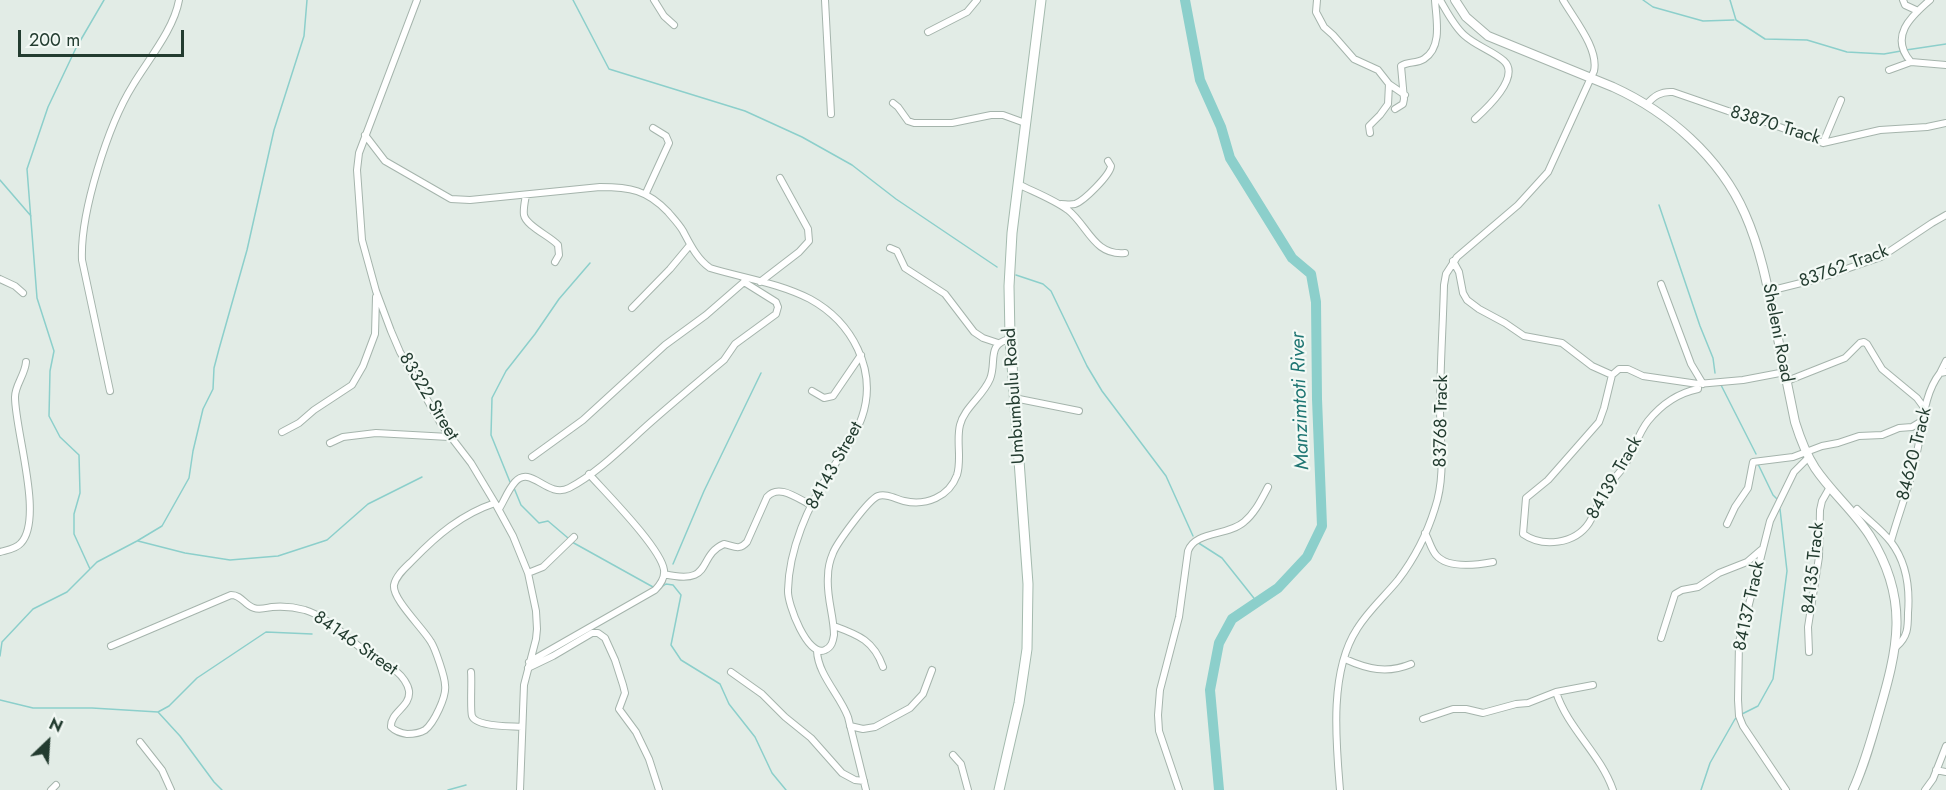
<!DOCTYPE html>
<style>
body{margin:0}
#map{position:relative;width:1946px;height:790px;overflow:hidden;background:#e2ece6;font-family:Jost,sans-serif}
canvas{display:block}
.north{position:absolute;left:18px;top:712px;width:60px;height:60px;-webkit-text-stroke:4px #f3f9f5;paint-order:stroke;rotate:25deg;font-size:16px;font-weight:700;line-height:24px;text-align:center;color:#233c30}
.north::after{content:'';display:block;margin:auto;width:21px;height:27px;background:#233c30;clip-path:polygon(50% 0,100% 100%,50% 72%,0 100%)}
.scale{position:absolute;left:18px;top:30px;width:166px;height:27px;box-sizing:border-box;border:3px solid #233c30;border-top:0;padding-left:8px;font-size:18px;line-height:21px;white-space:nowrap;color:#233c30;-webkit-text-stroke:4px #f3f9f5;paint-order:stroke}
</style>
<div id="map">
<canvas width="1946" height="790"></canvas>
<div class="north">N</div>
<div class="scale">200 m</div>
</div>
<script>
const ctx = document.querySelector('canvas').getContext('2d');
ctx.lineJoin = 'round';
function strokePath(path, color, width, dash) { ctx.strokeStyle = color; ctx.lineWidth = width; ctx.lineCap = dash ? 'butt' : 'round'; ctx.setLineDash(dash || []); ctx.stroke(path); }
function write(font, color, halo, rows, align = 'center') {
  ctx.font = font + ' Jost,sans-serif'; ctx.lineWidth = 4.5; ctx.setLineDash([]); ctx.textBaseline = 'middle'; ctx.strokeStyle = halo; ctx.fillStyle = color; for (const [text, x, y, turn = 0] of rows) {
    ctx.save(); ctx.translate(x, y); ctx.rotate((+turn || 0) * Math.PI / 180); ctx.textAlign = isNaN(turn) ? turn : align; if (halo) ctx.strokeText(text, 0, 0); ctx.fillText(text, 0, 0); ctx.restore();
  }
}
strokePath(new Path2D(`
 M 573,0 L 609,69 L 745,111 L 802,137 L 852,165 L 896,199 L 997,267
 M 1643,0 L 1653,7 L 1703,21 L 1734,20
 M 1730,0 L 1736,20 L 1765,39 L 1807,40 L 1847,52 L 1884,54 L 1901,51
 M 1906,50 L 1946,44
 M 0,180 L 31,216
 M 1659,205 L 1700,326 L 1713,358 L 1715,373
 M 1016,275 L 1043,284 L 1051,291 L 1087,366 L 1102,391 L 1166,476 L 1193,536
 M 1721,385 L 1756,454
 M 1758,464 L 1773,495 L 1777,499
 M 510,482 L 491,435 L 492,398 L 506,371 L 535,334 L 559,299 L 590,263
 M 514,488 L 521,505 L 539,523 L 548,521 L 568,538
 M 138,541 L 185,553 L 230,560 L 278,556 L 327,540 L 368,504 L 422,477
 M 572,542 L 653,587
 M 1197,542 L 1222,558 L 1257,602
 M 673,564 L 704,491 L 761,373
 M 90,569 L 74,534 L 74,514 L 80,493 L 79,455 L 60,437 L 49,416 L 50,371 L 54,351 L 37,298 L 27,169 L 48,107 L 76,48 L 104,0
 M 660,588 L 666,584 L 673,585 L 681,595 L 671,645 L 681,660 L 720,684 L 729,704 L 755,737 L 772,773 L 786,790
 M 0,656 L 2,642 L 33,609 L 67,592 L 97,562 L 137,541 L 162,526 L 189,478 L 193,451 L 203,409 L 213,389 L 214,368 L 219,349 L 247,250 L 274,130 L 304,36 L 307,0
 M 0,700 L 33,708 L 92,708 L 158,712 L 180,736 L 214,782 L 222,790
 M 158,712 L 169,706 L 197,678 L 266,632 L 312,634
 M 1742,714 L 1758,706 L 1773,679 L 1787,571 L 1780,509
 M 448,790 L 466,785
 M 1701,790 L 1710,763 L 1735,719 L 1738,717`), '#8ccfcb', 1.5);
strokePath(new Path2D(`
 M 1185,0 L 1200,80 L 1221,127 L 1230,158 L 1292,258 L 1311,274 L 1316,302 L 1317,399 L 1322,526 L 1307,557 L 1278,588 L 1232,619 L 1219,643 L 1210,690 L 1219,790`), '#8ccfcb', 10);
const minor = new Path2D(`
 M 417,0 L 359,153 L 357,170 L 362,240 L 376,291 L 391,331 L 400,352 L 441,424 L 471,463 L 495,503 L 513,536 L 528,573 L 536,611 L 537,629 L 536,639 L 524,685 L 520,790
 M 654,0 L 664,16 L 674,25
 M 825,0 L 831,114
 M 1317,0 L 1316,12 L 1324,27 L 1333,35 L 1354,59 L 1378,70 L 1389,84 L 1388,104 L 1380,115 L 1369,126 L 1370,133
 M 1440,0 C 1447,12 1454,26 1464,35 C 1476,46 1493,51 1504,61 C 1521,77 1486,109 1475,119
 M 1903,0 L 1905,5 L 1918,11
 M 928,32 L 967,12 L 977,0
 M 1911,62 C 1889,37 1910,17 1930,0
 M 1889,70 L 1911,62 L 1946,65
 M 1389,84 L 1405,95
 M 893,103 L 898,107 L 908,121 L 914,123 L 952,123 L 991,115 L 1003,115 L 1025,123
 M 1646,105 C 1654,96 1661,91 1673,92 L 1728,111 L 1766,122 L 1823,143 L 1880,130 L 1927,127 L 1946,123
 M 1395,109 L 1403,104 L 1404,99 L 1401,66 C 1408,61 1416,64 1424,59 C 1443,47 1436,18 1435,0
 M 365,135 L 385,161 L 451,199 L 470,200 L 600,187 C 630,187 647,190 668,212 C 673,218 679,224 683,231 C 690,244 697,259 710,268 C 743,278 779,283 810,299 C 852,322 878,370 862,417 C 856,435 840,456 830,472 C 808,506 789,549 788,590 C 787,604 808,658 825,650 C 832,647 833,641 834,635 C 834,616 826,596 828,576 C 828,569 830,560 833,553 C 837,543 868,500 878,496 C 886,493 896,499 904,501 C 926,506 949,497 957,475 C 962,459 956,441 960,425 C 964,408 983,396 990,379 C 997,362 986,344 1010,339
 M 1823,143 L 1841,100
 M 1018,184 C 1034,192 1053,199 1068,210 C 1088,226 1094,256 1125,253
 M 646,193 L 669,143 L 666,136 L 653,128
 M 526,195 C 525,201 523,209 524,215 C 526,226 550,236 558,245 L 559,255 L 555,262
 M 1061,204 C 1065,204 1070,205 1075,204 C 1084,201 1110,175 1111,166 L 1108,161
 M 890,248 L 897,251 L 905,268 L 945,294 L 974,332 L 983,338 L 998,343
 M 1453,261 L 1459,272 L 1463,293 L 1467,300 L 1479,309 L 1505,323 L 1524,336 L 1562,343 L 1592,366 L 1612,375
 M 0,279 L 15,286 L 23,293
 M 760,282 L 799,252 L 809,241 L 808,229 L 780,178
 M 1661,284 L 1691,364 L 1703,384
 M 1769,291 L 1817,279 L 1881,257 L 1932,223 L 1946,215
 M 632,308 L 670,269 L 690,245
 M 1940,373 L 1946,361
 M 1787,381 L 1845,358 L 1860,343 L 1864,342 L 1867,344 L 1882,369 L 1917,398 L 1925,409
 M 1698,384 L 1698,389 C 1678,393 1661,405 1648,421 C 1637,435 1633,454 1622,469 C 1617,476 1610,482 1605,490 C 1599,501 1595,513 1589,523 C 1575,544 1543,548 1523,534 L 1526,498 L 1548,480 L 1599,422 L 1604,408 L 1612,375 L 1619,369 L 1628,369 L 1643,376 L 1698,384 L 1743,380 L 1785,372
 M 110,391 L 82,260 C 80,213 108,125 133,85 C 148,60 174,29 179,0
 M 812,391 L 824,398 L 833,396 L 861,355
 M 1014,398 L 1079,411
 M 282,432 L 299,423 L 314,410 L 352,385 L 363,366 L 375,334 L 376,297
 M 330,443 L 343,437 L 376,433 L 449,437
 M 532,457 L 583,420 L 665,345 L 706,315 L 744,282
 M 499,509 C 504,501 508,490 515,482 C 531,464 547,499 569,488 C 598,473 626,444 651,422 C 675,401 700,380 724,360 L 735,344 L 776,314 L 778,307 L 776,302 L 744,282 L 745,278
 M 1857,509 C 1868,520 1882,530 1891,542 C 1907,563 1910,588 1908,613 C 1908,627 1908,637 1896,647
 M 1727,524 L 1735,507 L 1748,488 L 1753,462 L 1793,457 L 1822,446 L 1838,443 L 1859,436 L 1882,435 L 1899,428 L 1912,427 L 1922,421
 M 1425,533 C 1429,540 1431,549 1436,555 C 1448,569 1477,565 1493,562
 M 1891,541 C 1899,512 1911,483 1917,452 C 1923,426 1923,395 1940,373 L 1946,372
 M 0,552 C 7,550 16,549 21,543 C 44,518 15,431 15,397 C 15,385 25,375 26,362
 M 528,573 L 543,567 L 574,537
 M 664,574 C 715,586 696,556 724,544 C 734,546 739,551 747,542 L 767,497 C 779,483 798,499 811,505
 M 834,626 C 859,635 874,641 883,667
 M 1661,638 L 1675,594 L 1682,590 L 1698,587 L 1719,573 L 1747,562 L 1761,550
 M 111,646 L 231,595 C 242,595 244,605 254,608 C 260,610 266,608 272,607 C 283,606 294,607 305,610 C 331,618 350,642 373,657 C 380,663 390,666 397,672 C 402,676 408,684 409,691 C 411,707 390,712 391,727 C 396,732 401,733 407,734 C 414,734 420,733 425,730 C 434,723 447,696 445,685 C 445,677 435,648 431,642 C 423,628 392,599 394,585 C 396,575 406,567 413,560 C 437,535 462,514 495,503
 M 817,651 C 818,675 840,695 848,717 L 866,790
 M 1809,652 L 1808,627 L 1819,557 L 1820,510 L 1822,501 L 1830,487
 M 1345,659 C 1367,669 1387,674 1411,664
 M 529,662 L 655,590 C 660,585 665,578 664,570 C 661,548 605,492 589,474
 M 528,668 L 553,656 L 592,633 L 598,633 L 605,638 L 615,660 L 623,685 L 625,693 L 619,709 L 636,732 L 649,759 L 659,790
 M 471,672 C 472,680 470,711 472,716 C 476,727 511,726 522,727
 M 731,672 L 762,694 L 785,717 L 811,738 L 842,773 L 855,780 L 864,781
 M 1556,692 C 1568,729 1600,753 1613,790
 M 1423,719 L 1453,709 L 1466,709 L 1483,713 L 1516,704 L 1528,703 L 1556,692 L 1593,685
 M 850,726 L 863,729 L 875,727 L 910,708 L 923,694 L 932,670
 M 140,742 L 162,770 L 171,790
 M 953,755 L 961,764 L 968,790
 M 1936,770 L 1946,772
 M 51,790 L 56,785
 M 1179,790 L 1159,731 L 1158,715 L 1160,690 L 1179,617 L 1188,551 C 1195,531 1228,536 1244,522 C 1255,513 1261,500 1268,487
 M 1340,790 C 1336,742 1329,672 1357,629 C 1368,611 1384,597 1398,580 C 1414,559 1427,534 1435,508 C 1446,476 1440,441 1440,408 C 1440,367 1443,326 1444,285 L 1446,274 L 1457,257 L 1518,205 L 1548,172 L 1594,71 C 1599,49 1574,19 1563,0
 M 1786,790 L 1743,726 L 1739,716 L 1738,700 L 1739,642 L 1744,624 L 1770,521 L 1794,472 L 1809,457
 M 1925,790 L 1933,779 L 1946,746`);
const tertiary = new Path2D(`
 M 1455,0 L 1466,17 L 1488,36 L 1613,87 C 1668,112 1720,157 1745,214 C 1760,248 1767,283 1774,319 C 1781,353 1788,387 1795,422 C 1800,438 1806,454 1815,468 C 1831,492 1854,511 1870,536 C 1910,600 1898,648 1878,716 C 1871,741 1864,766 1853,790`);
const secondary = new Path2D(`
 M 999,790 L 1019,703 L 1027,649 L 1028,584 L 1010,337 L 1009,286 L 1012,233 L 1041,0`);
strokePath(minor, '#a5b4ac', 8);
strokePath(tertiary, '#a5b4ac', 10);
strokePath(secondary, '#a4baae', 11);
strokePath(minor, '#fff', 6);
strokePath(tertiary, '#fff', 8);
strokePath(secondary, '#fff', 9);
write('18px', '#233c30', '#f3f9f5', [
 ["83870 Track",1775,126,17],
 ["83762 Track",1844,267,-20],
 ["Sheleni Road",1777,333,79],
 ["Umbumbulu Road",1015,396,-94],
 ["83322 Street",428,397,59],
 ["83768 Track",1442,421,-89],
 ["84620 Track",1915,454,-76],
 ["84143 Street",835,466,-61],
 ["84139 Track",1615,478,-60],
 ["84135 Track",1814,568,-84],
 ["84137 Track",1750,606,-78],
 ["84146 Street",355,644,35]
]);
write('italic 20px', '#1f7673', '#f3f9f5', [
 ["Manzimtoti River",1301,401,-92]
]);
</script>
